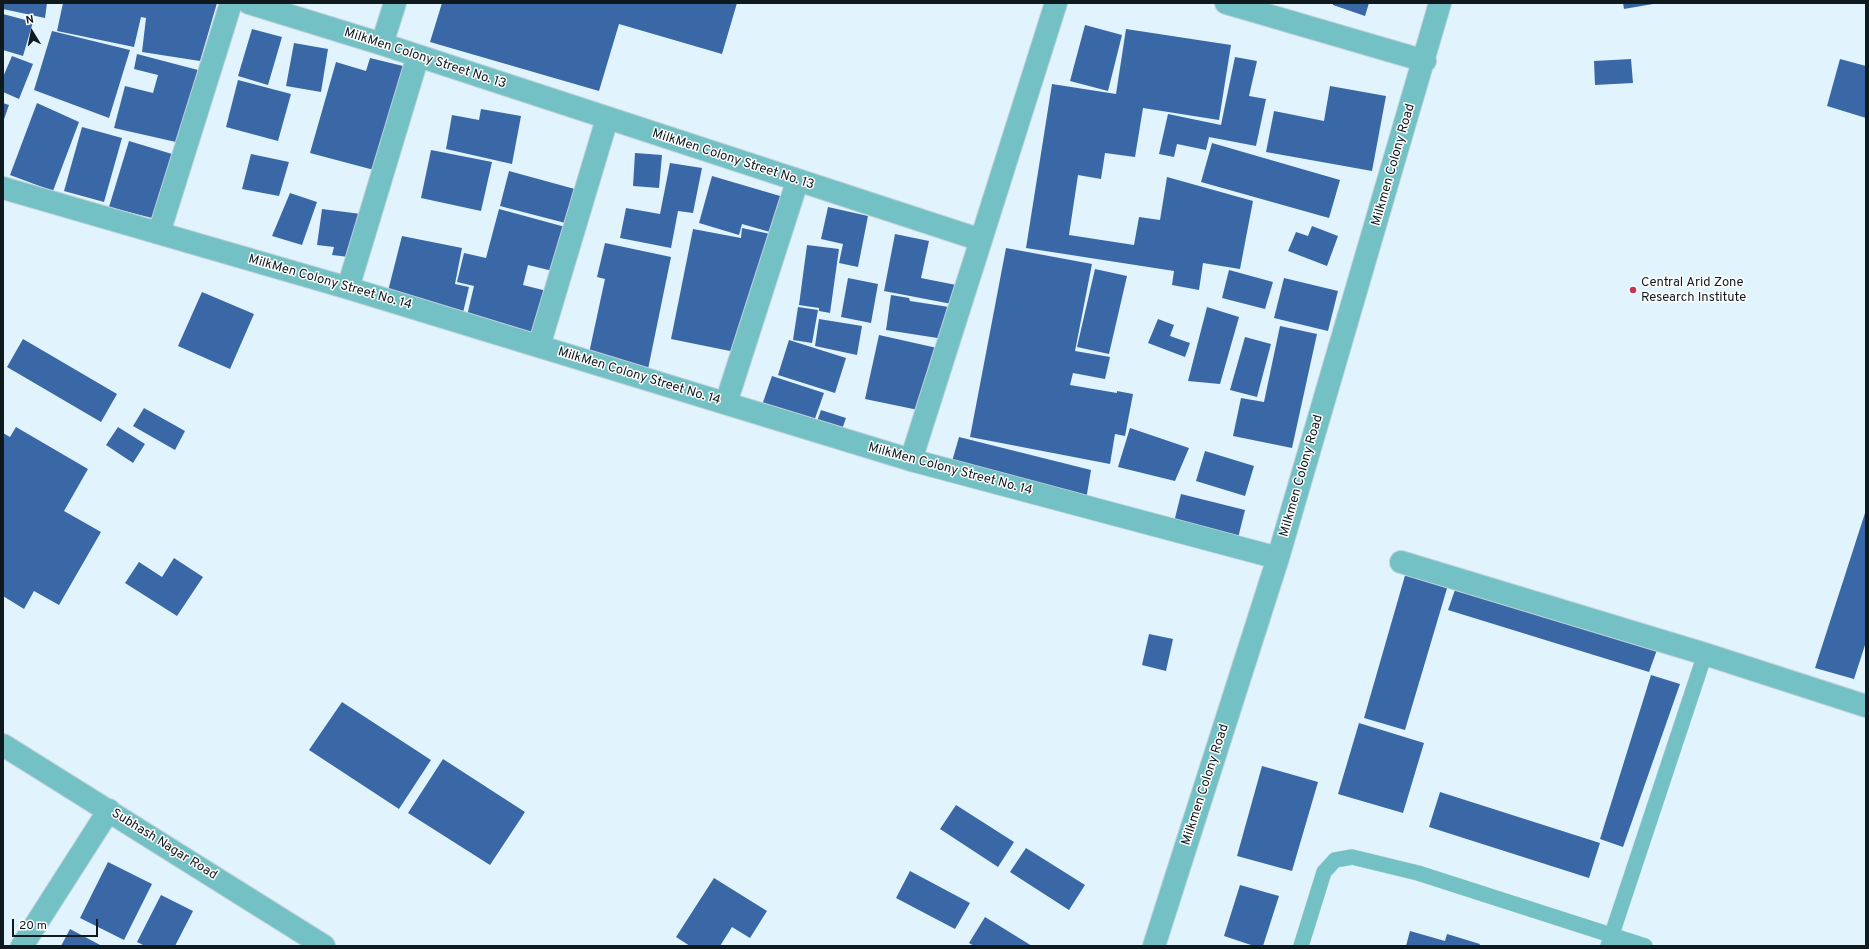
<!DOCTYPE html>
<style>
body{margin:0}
#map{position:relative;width:1869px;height:949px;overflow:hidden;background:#e1f4fd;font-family:Overpass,sans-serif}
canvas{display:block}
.frame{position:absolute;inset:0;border:4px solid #0f1a1f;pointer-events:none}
.north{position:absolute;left:12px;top:12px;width:40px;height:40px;-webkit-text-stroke:3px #fefefe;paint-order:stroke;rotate:350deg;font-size:11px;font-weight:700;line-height:16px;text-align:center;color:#0f1a1f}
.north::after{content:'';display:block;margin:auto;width:14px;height:18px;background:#0f1a1f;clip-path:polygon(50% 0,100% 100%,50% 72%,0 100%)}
.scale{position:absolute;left:12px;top:919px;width:86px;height:18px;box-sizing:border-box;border:2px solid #0f1a1f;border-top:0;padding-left:5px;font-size:12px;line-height:14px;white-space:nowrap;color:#0f1a1f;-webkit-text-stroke:3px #fefefe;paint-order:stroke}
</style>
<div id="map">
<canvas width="1869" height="949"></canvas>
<div class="frame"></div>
<div class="north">N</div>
<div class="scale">20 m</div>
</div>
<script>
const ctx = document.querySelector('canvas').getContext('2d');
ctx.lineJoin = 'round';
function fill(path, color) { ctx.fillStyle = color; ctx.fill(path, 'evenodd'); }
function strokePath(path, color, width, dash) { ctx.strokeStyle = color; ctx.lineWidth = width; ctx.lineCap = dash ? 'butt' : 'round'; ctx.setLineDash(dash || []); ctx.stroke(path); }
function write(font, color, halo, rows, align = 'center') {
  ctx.font = font + ' Overpass,sans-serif'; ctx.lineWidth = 3; ctx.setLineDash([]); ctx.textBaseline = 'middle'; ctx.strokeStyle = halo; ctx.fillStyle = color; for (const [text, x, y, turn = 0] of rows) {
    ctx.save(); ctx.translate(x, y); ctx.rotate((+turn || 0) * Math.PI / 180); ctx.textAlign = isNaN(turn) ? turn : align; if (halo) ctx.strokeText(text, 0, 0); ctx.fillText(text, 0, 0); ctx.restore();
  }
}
fill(new Path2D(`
 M 3,3 L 47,3 L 45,18 L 3,9 Z
 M 63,3 L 217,3 L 200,61 L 142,52 L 146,18 L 141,17 L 134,47 L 57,31 Z
 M 442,3 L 737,3 L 722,54 L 619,24 L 599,91 L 430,42 Z
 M 1333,3 L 1369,3 L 1365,16 L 1333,5 Z
 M 1623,3 L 1653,3 L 1653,4 L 1624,9 Z
 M 3,14 L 33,22 L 23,56 L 3,50 Z
 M 1085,25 L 1122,35 L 1108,91 L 1070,81 Z
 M 252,29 L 282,37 L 268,85 L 238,76 Z
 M 1126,29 L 1231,45 L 1219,120 L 1143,108 L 1135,157 L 1105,153 L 1101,179 L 1078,175 L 1069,235 L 1134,245 L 1139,217 L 1160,220 L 1167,177 L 1253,201 L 1240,269 L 1203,263 L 1199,290 L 1172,285 L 1174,271 L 1026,248 L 1052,84 L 1116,94 Z
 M 52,31 L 130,50 L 109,118 L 34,90 Z
 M 294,43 L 328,49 L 321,92 L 286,86 Z
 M 137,54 L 198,70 L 176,142 L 114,128 L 125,86 L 153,93 L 158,75 L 134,69 Z
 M 12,56 L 33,64 L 19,99 L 3,92 L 3,77 Z
 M 1235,57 L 1257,61 L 1249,96 L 1266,99 L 1256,146 L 1209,137 L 1206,150 L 1177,144 L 1174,157 L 1159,154 L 1168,114 L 1221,125 Z
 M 370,58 L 407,67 L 374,170 L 310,153 L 336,62 L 366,71 Z
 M 1631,59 L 1633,83 L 1595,85 L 1594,61 Z
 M 1840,59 L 1866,66 L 1866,118 L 1827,106 Z
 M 238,80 L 291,94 L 278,141 L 226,127 Z
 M 1330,86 L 1386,96 L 1372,171 L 1266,152 L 1274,111 L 1324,121 Z
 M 3,103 L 9,105 L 3,122 Z
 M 37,103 L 79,122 L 53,191 L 10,175 Z
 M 481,109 L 521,116 L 512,164 L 446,149 L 452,115 L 479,120 Z
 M 82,127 L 122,138 L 104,202 L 64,191 Z
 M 129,141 L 172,154 L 152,218 L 109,207 Z
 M 1212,143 L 1340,180 L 1329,218 L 1201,182 Z
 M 431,150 L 492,162 L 481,211 L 421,198 Z
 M 635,153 L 662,155 L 659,188 L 633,186 Z
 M 251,154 L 289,162 L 279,196 L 242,189 Z
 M 670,163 L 702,168 L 693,213 L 678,211 L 671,248 L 620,238 L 626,208 L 660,214 Z
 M 509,171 L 582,191 L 573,225 L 500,206 Z
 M 712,176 L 787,198 L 777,234 L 742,224 L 739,235 L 699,223 Z
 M 290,193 L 317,202 L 302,245 L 272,236 Z
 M 828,207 L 868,216 L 858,267 L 839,263 L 843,244 L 821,239 Z
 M 322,209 L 361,214 L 349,257 L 332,255 L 334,247 L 317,245 Z
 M 499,209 L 569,228 L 557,272 L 528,265 L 523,285 L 547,291 L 536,337 L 466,320 L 474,286 L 457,282 L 464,253 L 486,258 Z
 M 1312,226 L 1338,236 L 1327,266 L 1288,251 L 1296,232 L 1308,236 Z
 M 742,228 L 775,235 L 735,352 L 671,339 L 693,229 L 741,238 Z
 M 895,234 L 929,241 L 921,278 L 961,286 L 957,305 L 884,291 Z
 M 402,236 L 462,248 L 455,284 L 469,287 L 462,317 L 387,295 Z
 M 605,243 L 671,257 L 647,374 L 588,358 L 605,279 L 597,277 Z
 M 807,245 L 839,249 L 830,313 L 819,311 L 819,308 L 799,305 Z
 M 1006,248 L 1092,264 L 1075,351 L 1110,357 L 1105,379 L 1073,373 L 1070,385 L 1117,393 L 1117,391 L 1133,394 L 1125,436 L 1115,434 L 1110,464 L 970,437 Z
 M 1095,269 L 1127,276 L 1109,354 L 1077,347 Z
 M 1229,270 L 1273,282 L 1265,309 L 1222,298 Z
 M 848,278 L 878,284 L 871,323 L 841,317 Z
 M 1284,278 L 1338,291 L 1328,331 L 1274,318 Z
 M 202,292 L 254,314 L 230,369 L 178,346 Z
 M 891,295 L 909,298 L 910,301 L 949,307 L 944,339 L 886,330 Z
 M 798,307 L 818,310 L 812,343 L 793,340 Z
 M 1207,307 L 1239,317 L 1220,384 L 1188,381 Z
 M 819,319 L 862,326 L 857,355 L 815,346 Z
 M 1158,319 L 1174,325 L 1170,336 L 1190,343 L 1185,357 L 1148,343 Z
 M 1280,326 L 1317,334 L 1292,448 L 1233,436 L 1241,398 L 1264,402 Z
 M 879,335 L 937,348 L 923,411 L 865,399 Z
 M 1245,337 L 1271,344 L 1257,397 L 1230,390 Z
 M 23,339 L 117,394 L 101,422 L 7,367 Z
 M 789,340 L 846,358 L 835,393 L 778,375 Z
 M 772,376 L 824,393 L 812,427 L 760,411 Z
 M 144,408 L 185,431 L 175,450 L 133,426 Z
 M 821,410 L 846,418 L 840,435 L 815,427 Z
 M 16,427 L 88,469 L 64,511 L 101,532 L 59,605 L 34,591 L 24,609 L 3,596 L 3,433 L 10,437 Z
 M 118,427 L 145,444 L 133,463 L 106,445 Z
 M 1130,428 L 1189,448 L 1175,481 L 1118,467 Z
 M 959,437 L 1091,470 L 1086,500 L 951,465 Z
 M 1205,451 L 1254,466 L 1245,496 L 1196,481 Z
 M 1181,494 L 1245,510 L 1238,538 L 1174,522 Z
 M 1866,510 L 1866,642 L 1854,679 L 1815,668 Z
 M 174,558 L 203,577 L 177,616 L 125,583 L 139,562 L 162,577 Z
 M 1406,572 L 1448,585 L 1405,730 L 1364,718 Z
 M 1456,587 L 1658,647 L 1649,672 L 1448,610 Z
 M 1149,634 L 1173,639 L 1166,671 L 1142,665 Z
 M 1651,675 L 1680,684 L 1623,847 L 1600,839 Z
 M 342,702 L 431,760 L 399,809 L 309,750 Z
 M 1359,723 L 1424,743 L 1403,813 L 1338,794 Z
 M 443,759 L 525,812 L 490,865 L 408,813 Z
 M 1262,766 L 1318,782 L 1292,871 L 1237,856 Z
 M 1440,792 L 1600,843 L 1589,878 L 1429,827 Z
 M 956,805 L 1014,842 L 998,867 L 940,829 Z
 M 1026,848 L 1085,885 L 1069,910 L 1010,872 Z
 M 108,862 L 152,884 L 124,940 L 80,918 Z
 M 910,871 L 970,903 L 955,929 L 896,898 Z
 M 714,878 L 767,911 L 750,938 L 732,927 L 720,946 L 690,946 L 676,937 Z
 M 1240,885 L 1279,896 L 1263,946 L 1254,946 L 1224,936 Z
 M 161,895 L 193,911 L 175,946 L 145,946 L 137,942 Z
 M 985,917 L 1032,946 L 974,946 L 969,943 Z
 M 70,929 L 102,946 L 61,946 Z
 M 1410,931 L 1445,941 L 1447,934 L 1480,944 L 1479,946 L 1406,946 Z`), '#3a68a6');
const lane = new Path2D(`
 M 1301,946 L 1324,872 L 1335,860 L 1352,857 L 1418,873 L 1645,946
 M 1608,946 L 1705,654`);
const street = new Path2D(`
 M 249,3 L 382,44 L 981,240 L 1056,3
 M 1226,3 L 1425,61
 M 382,44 L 395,3
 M 3,188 L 348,288 L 911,460 L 1278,558
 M 159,233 L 231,3
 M 348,288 L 418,56
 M 539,346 L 607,119
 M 726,403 L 797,182
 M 911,460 L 981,240
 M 1401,562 L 1705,654 L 1866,706
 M 3,745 L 324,946
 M 22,946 L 109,810
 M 1154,946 L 1278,558 L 1440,3`);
strokePath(lane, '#bfd1d9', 16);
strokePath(street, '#bfd1d9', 24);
strokePath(lane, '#73c1c4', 15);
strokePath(street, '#73c1c4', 22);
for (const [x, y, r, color] of [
 [1633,290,4,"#c53554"]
]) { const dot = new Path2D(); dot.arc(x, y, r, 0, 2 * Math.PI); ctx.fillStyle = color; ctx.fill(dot); strokePath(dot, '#fefefe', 1.5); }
write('13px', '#0f1a1f', '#fefefe', [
 ["MilkMen Colony Street No. 13",425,59,18],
 ["MilkMen Colony Street No. 13",733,160,18],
 ["Milkmen Colony Road",1394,165,-74],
 ["MilkMen Colony Street No. 14",330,283,16],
 ["MilkMen Colony Street No. 14",639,377,17],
 ["MilkMen Colony Street No. 14",950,470,15],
 ["Milkmen Colony Road",1302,476,-74],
 ["Milkmen Colony Road",1206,785,-72],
 ["Subhash Nagar Road",164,845,32]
]);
write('13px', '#0f1a1f', '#fefefe', [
 ["Central Arid Zone",1641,283],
 ["Research Institute",1641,298]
], 'left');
</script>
